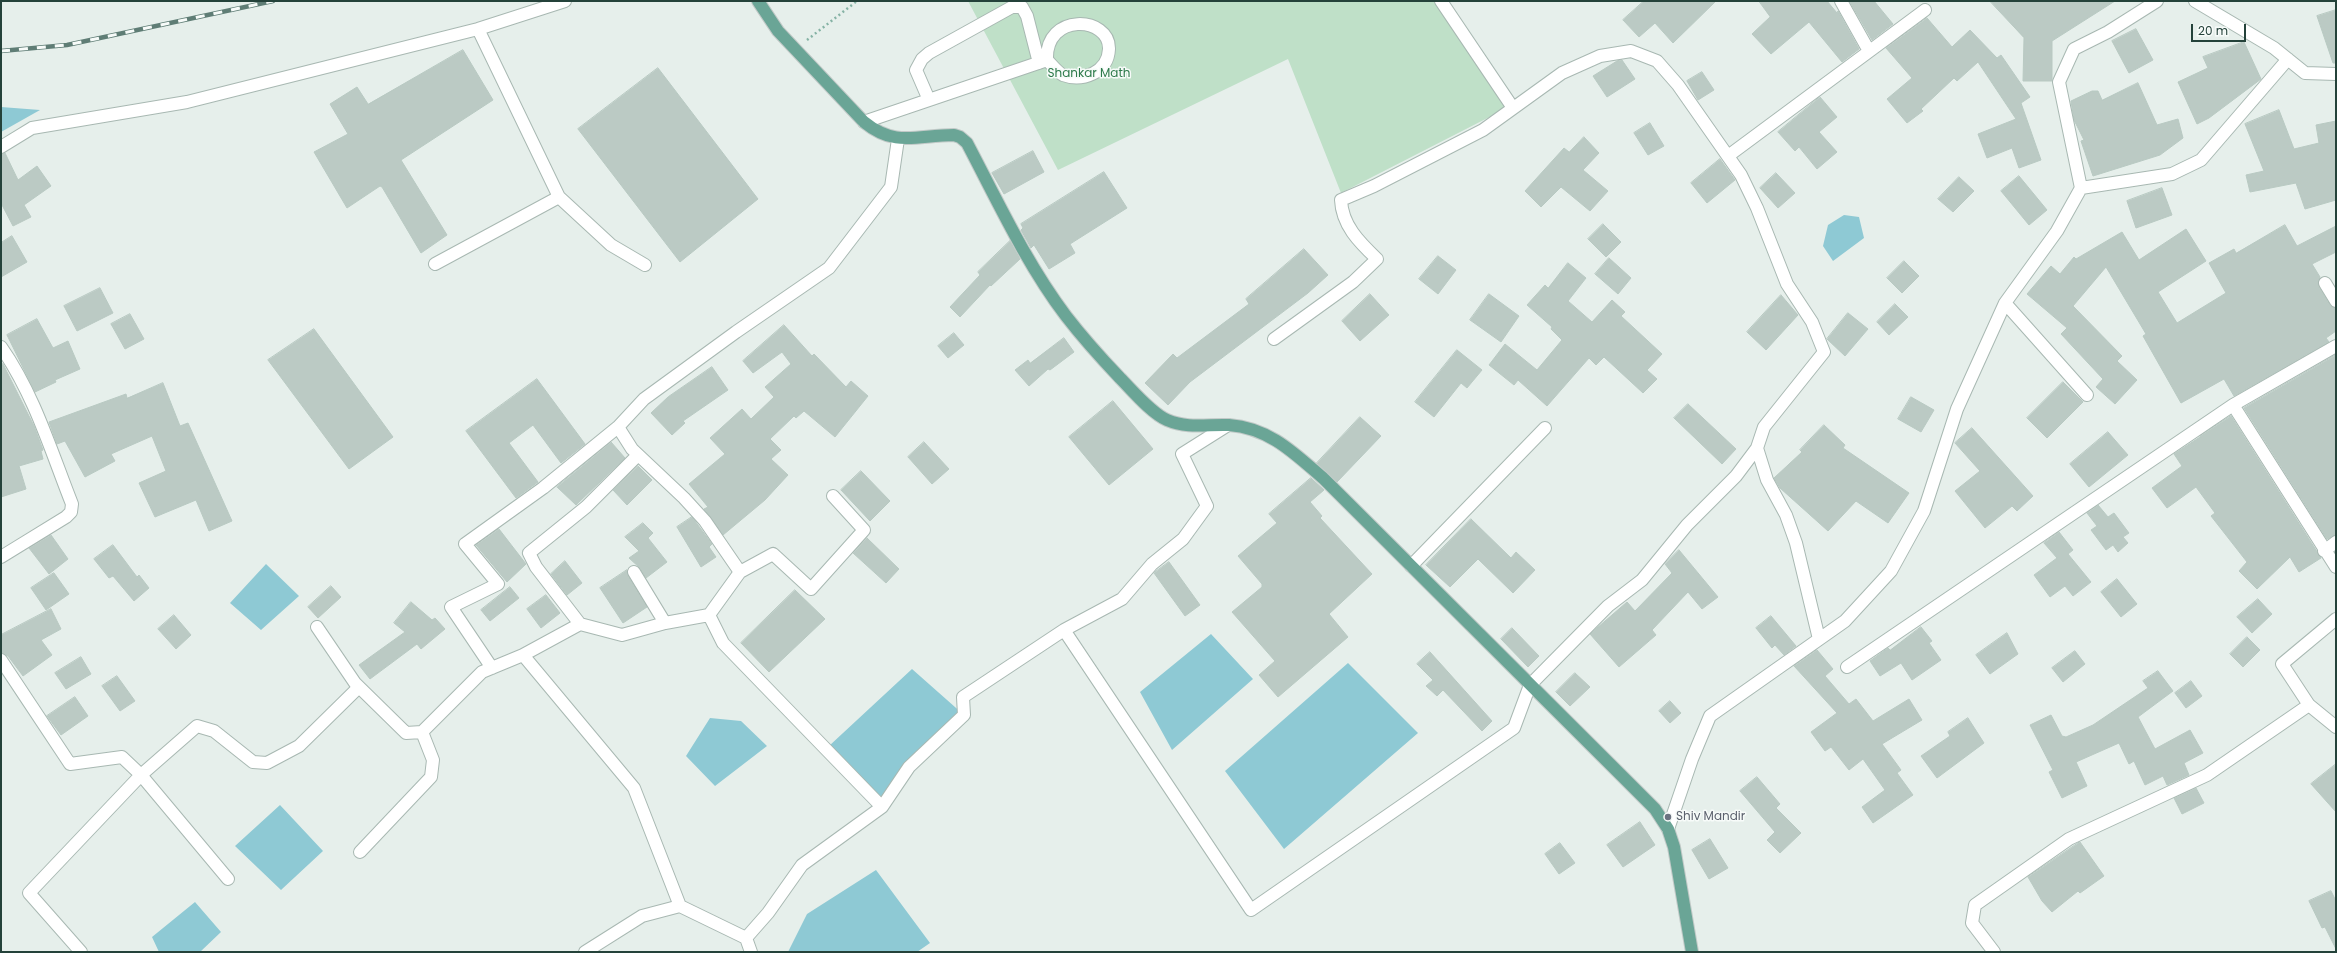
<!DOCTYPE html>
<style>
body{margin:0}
#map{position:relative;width:2337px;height:953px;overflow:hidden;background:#e6efeb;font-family:Poppins,sans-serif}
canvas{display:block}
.frame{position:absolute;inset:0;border:2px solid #24423a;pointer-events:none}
.scale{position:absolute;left:2191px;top:24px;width:55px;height:18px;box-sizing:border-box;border:2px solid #24423a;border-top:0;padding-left:5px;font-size:12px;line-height:14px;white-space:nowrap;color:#24423a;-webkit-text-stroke:3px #f7fbf9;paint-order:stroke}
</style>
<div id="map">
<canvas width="2337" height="953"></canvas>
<div class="frame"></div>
<div class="scale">20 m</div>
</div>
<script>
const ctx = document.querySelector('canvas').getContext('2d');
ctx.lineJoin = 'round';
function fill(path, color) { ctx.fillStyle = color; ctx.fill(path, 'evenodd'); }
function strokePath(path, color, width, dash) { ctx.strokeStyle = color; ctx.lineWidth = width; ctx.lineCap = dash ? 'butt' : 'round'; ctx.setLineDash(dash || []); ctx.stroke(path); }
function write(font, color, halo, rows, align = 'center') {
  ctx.font = font + ' Poppins,sans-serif'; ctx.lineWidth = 3; ctx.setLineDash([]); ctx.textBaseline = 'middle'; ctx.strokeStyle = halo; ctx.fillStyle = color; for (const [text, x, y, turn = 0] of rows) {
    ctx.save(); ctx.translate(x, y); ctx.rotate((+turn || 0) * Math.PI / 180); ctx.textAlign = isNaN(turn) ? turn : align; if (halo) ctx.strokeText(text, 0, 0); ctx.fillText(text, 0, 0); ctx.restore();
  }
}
fill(new Path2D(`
 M 968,1 L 1441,1 L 1509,107 L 1341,193 L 1288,59 L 1058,170 Z`), '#bfe0c8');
fill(new Path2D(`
 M 1,107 L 40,110 L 1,132 Z
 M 1844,215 L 1859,217 L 1864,238 L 1833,261 L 1823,246 L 1828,225 Z
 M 266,564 L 299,596 L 261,630 L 230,603 Z
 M 1211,634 L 1253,679 L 1172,750 L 1140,692 Z
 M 1348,663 L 1418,733 L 1284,849 L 1225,771 Z
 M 912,669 L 964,715 L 909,767 L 890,807 L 829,746 Z
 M 710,718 L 741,721 L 767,746 L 715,786 L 686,756 Z
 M 280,805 L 323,851 L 281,890 L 235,846 Z
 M 876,870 L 930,943 L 917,952 L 788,952 L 807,914 Z
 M 195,902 L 221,932 L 200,952 L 159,952 L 152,937 Z`), '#8ec9d4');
const building = new Path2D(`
 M 1644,1 L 1716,1 L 1673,43 L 1655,23 L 1639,37 L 1623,20 Z
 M 1759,1 L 1827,1 L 1837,13 L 1838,11 L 1859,49 L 1842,62 L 1809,22 L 1771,54 L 1752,34 L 1770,17 Z
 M 1874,1 L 1893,24 L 1872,40 L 1850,2 Z
 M 1990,1 L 2115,1 L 2052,41 L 2052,81 L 2023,81 L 2024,38 Z
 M 2336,10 L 2336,63 L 2333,63 L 2317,16 Z
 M 1927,18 L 1952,47 L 1970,30 L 1997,58 L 2001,55 L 2030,97 L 2021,103 L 2041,160 L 2019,168 L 2012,148 L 1987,158 L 1978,134 L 2016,119 L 1978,62 L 1957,81 L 1954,78 L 1921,109 L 1923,111 L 1907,123 L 1887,99 L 1912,78 L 1886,48 Z
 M 2136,29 L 2153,60 L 2129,73 L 2112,41 Z
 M 2244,42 L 2261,79 L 2209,118 L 2197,124 L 2178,82 L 2208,68 L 2203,57 Z
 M 463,50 L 493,100 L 401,160 L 447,235 L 421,253 L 382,187 L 380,186 L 347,208 L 314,152 L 348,134 L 330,104 L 357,87 L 368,104 Z
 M 1622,60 L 1635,79 L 1607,97 L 1593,76 L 1617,61 Z
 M 658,68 L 758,199 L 680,262 L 578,129 Z
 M 1702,72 L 1714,90 L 1698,100 L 1687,81 Z
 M 2138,83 L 2157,125 L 2178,119 L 2183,138 L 2160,155 L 2093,176 L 2081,141 L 2084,140 L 2074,120 L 2071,101 L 2092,91 L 2098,91 L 2102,100 Z
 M 1820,97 L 1837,117 L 1819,132 L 1837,152 L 1817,169 L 1799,147 L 1795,151 L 1778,132 Z
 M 2279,110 L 2294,149 L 2319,143 L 2316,125 L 2336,121 L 2336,200 L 2305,209 L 2296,183 L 2250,192 L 2246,175 L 2264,171 L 2245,124 Z
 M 1650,123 L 1664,146 L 1648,155 L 1634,133 Z
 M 1584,137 L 1599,153 L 1583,170 L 1608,191 L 1590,211 L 1561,187 L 1541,207 L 1525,191 L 1564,148 L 1569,152 Z
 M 1033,151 L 1044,172 L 1004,194 L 992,173 Z
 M 5,153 L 18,180 L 37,166 L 51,186 L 24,205 L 31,217 L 13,226 L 1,203 L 1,154 Z
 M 1720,159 L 1735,180 L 1707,203 L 1691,183 Z
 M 1104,172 L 1127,208 L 1070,244 L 1075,253 L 1049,269 L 1034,245 L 1031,248 L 1021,230 L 1023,228 L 1021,224 Z
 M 1776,173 L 1795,193 L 1778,208 L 1760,188 Z
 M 2019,176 L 2047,210 L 2029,225 L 2001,191 Z
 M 1959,177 L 1974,191 L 1953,212 L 1938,199 Z
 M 2162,188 L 2172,215 L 2136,228 L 2127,201 Z
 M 1603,224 L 1621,242 L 1606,257 L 1588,239 Z
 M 2285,225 L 2297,246 L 2336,226 L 2336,252 L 2312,264 L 2320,277 L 2318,283 L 2319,287 L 2330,305 L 2336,308 L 2336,331 L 2326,338 L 2329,342 L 2234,396 L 2224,379 L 2181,403 L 2143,336 L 2146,334 L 2106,267 L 2073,306 L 2122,356 L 2117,361 L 2137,380 L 2115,404 L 2096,387 L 2103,379 L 2061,334 L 2067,328 L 2027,294 L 2051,266 L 2060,274 L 2074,257 L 2076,259 L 2122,232 L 2139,260 L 2186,229 L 2206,261 L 2158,292 L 2177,323 L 2226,293 L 2209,263 L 2234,249 L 2236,253 Z
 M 12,236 L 27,262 L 1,277 L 1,243 Z
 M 1010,241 L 1020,259 L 991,286 L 990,285 L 960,317 L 950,307 L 980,275 L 978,272 Z
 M 1304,249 L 1328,275 L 1308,293 L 1190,382 L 1168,405 L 1145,383 L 1173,354 L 1177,358 L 1249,304 L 1246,299 Z
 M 1438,256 L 1456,270 L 1438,294 L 1419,279 Z
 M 1609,258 L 1631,278 L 1618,294 L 1595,274 Z
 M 1904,261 L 1919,276 L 1902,293 L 1887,278 Z
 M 1568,263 L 1586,278 L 1568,301 L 1592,322 L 1612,300 L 1625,312 L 1621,316 L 1662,354 L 1647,370 L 1657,379 L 1643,393 L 1604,357 L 1596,365 L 1589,358 L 1547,406 L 1518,380 L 1514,385 L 1489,365 L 1505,344 L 1537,370 L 1562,340 L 1551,329 L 1552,327 L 1527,305 L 1545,285 L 1548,288 Z
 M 100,288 L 113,313 L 77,331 L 64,306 Z
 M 1370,294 L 1389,315 L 1360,341 L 1342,321 Z
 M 1489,294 L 1519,316 L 1501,342 L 1470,320 Z
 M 1781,295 L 1798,315 L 1766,350 L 1747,332 Z
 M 1895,304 L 1908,317 L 1889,335 L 1877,322 Z
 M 1848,313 L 1868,329 L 1845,356 L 1827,339 Z
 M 130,314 L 144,339 L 125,349 L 111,324 Z
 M 37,319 L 53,348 L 68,341 L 80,369 L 55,380 L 56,382 L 35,392 L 7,335 Z
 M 784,325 L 812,356 L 814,354 L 846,387 L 851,381 L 868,396 L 835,437 L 804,411 L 796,418 L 794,416 L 770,439 L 781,450 L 771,459 L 788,475 L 765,500 L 723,535 L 704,509 L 708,507 L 689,484 L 725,454 L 710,438 L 742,409 L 751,419 L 774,397 L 765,387 L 791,364 L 782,352 L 753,373 L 743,361 Z
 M 314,329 L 393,437 L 349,469 L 268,360 Z
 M 954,333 L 964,345 L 948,358 L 938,346 Z
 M 1064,338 L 1074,352 L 1050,370 L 1048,369 L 1029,386 L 1015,370 L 1028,360 L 1030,363 Z
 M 1457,350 L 1482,370 L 1467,388 L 1461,383 L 1434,417 L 1415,402 Z
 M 2336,355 L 2336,535 L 2327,539 L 2244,408 Z
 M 3,364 L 34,426 L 43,450 L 41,451 L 43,459 L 19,466 L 26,489 L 1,497 L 1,365 Z
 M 712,367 L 728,390 L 683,421 L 685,423 L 672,435 L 651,413 L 668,397 Z
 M 537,379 L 585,444 L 561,463 L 533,425 L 509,443 L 538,482 L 516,498 L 466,431 Z
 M 2063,382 L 2083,402 L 2047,438 L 2027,418 Z
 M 163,383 L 180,426 L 188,423 L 232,521 L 209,531 L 196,500 L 155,517 L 139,483 L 166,471 L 152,436 L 111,454 L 115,461 L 85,477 L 65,441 L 57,444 L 49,422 L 126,394 L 127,398 Z
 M 1911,397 L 1934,410 L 1921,432 L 1898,419 Z
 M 1113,401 L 1153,449 L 1109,485 L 1069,437 Z
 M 1688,404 L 1736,449 L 1722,464 L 1674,418 Z
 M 2231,416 L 2321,558 L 2299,572 L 2290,557 L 2257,589 L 2239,571 L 2247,562 L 2211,516 L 2215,513 L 2196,487 L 2167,508 L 2152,488 L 2182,466 L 2174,454 L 2200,437 L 2201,438 L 2200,436 Z
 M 1360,417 L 1381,436 L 1337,482 L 1317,463 Z
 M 1824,425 L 1845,445 L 1843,448 L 1909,493 L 1888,523 L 1856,501 L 1828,531 L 1780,488 L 1774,478 L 1802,452 L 1800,450 Z
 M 1972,428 L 2033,496 L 2017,511 L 2012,506 L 1985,528 L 1955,491 L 1980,471 L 1955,443 Z
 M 2108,432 L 2128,455 L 2089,487 L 2070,464 Z
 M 611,442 L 625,458 L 576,505 L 557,487 Z
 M 924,442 L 949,469 L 932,484 L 908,457 Z
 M 638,466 L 652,480 L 627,505 L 613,490 Z
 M 861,471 L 890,501 L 870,521 L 841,490 Z
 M 1311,478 L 1324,490 L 1310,502 L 1322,516 L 1320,518 L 1372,574 L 1329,614 L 1348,637 L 1278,697 L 1259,675 L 1275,661 L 1232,612 L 1262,587 L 1262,584 L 1238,556 L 1277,523 L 1269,514 Z
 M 2098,505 L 2108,517 L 2114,513 L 2129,533 L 2123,537 L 2128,543 L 2118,552 L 2113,545 L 2106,550 L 2091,530 L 2097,526 L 2087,513 Z
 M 692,517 L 712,544 L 709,547 L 716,557 L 701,567 L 677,527 Z
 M 1471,519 L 1511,558 L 1516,552 L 1535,570 L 1513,593 L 1478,559 L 1450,587 L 1426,565 Z
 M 643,523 L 653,533 L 648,538 L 667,562 L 646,578 L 640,568 L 629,558 L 639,551 L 625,537 Z
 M 499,529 L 526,564 L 507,582 L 476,545 Z
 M 2059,532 L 2073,550 L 2068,554 L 2091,582 L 2073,596 L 2065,586 L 2050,597 L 2034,575 L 2057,558 L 2044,543 Z
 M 51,535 L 68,559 L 49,574 L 29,548 Z
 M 867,538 L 899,569 L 886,583 L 853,553 Z
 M 113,545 L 137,577 L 139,575 L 149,588 L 134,601 L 113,576 L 109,578 L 94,559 Z
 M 1679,550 L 1718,597 L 1702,609 L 1688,592 L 1652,630 L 1656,635 L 1619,667 L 1590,634 L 1627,602 L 1635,611 L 1672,573 L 1665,564 Z
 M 565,561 L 582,583 L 567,595 L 551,574 Z
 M 1169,562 L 1200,605 L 1185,616 L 1154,573 Z
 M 627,570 L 628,576 L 647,607 L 623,623 L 600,588 Z
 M 54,573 L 69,594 L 46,610 L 31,588 Z
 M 2117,579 L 2137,604 L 2121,617 L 2101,592 Z
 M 331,586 L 341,597 L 318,618 L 308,607 Z
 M 510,587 L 519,598 L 490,621 L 481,610 Z
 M 795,590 L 825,619 L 769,672 L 741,643 Z
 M 546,595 L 560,613 L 541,628 L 527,609 Z
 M 2258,599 L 2272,614 L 2252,633 L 2237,617 Z
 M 411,602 L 432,620 L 435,618 L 445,629 L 421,649 L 417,644 L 370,679 L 359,665 L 405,632 L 394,623 Z
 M 51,609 L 61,629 L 41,640 L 52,655 L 23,676 L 8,656 L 1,653 L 1,635 Z
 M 174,615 L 191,635 L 176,649 L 158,629 Z
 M 1771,616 L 1796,646 L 1784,655 L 1775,645 L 1772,648 L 1756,628 Z
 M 1921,627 L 1932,641 L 1929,643 L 1941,660 L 1912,680 L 1901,663 L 1880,676 L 1870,661 L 1888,648 L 1890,650 Z
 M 1512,628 L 1539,656 L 1528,667 L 1501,639 Z
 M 2007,633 L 2018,654 L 1990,674 L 1976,655 Z
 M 2247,637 L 2260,650 L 2243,667 L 2230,654 Z
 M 1817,650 L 1833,669 L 1825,676 L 1849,704 L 1856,699 L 1873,721 L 1909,699 L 1922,720 L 1882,744 L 1901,770 L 1897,773 L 1913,795 L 1873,823 L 1862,807 L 1885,790 L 1863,759 L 1849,770 L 1831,747 L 1825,751 L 1811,732 L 1837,713 L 1794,666 Z
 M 2075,651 L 2085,664 L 2063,682 L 2052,668 Z
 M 1430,652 L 1492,721 L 1482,731 L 1443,690 L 1437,696 L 1426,686 L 1433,680 L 1417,664 Z
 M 81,657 L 91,674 L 66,689 L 55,673 Z
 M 2158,671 L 2173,691 L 2138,717 L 2155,749 L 2190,730 L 2203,753 L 2184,763 L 2189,775 L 2167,785 L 2163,776 L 2145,785 L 2134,761 L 2129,764 L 2119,743 L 2076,762 L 2087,786 L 2062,798 L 2049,772 L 2053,770 L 2030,725 L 2051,715 L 2062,736 L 2066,737 L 2093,725 L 2148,688 L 2143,681 Z
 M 1575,673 L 1590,687 L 1570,706 L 1556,692 Z
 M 117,676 L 135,701 L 120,711 L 102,686 Z
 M 2191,681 L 2202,696 L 2186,708 L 2175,693 Z
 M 75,697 L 88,716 L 61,735 L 47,716 Z
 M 1670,701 L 1681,713 L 1670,723 L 1659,711 Z
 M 1968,718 L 1984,743 L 1937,778 L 1921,756 L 1950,736 L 1948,732 Z
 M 2336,764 L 2336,812 L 2311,784 Z
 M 1757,777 L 1780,804 L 1776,808 L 1801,833 L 1780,853 L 1767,840 L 1775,832 L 1740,791 Z
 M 2196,788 L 2204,803 L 2182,814 L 2174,798 Z
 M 1640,822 L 1655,845 L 1623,867 L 1607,845 Z
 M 1710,839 L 1728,868 L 1709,879 L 1692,850 Z
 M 2080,842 L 2104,876 L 2080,893 L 2078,891 L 2052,912 L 2042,901 L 2028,877 Z
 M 1560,843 L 1575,863 L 1559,874 L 1545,854 Z
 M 2331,891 L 2336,901 L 2336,949 L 2325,927 L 2322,928 L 2309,901 Z`);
fill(building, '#bbcac4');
strokePath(building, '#b8c9c2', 1);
const minor = new Path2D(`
 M 1441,1 L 1513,108
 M 1841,1 L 1869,51
 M 2195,1 L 2274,48 L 2305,73 L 2336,74
 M 478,29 L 559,197 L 611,245 L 645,265
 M 929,100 L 916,70 L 922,59 L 929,53 L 1012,7 L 1022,7 L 1027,16 L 1039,63
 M 864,122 L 1047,60 C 1045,12 1110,16 1109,49 C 1108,73 1082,82 1063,75 C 1057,72 1052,65 1047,60
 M 1,147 L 32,128 L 187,102 L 478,29 L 565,1
 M 1728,156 L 1925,10
 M 2081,188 L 2172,174 L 2201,160 L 2288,59
 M 435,264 L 559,197
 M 2325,283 L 2336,301
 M 2005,303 L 2087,395
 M 1274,339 L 1353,282 L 1377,259 C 1359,242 1342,225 1341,200 L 1374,186 L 1483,130 L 1562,73 L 1600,56 L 1631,51 L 1657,61 L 1678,85 L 1741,175 L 1757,208 L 1787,284 L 1812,322 L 1824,352 L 1764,427 L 1757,448
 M 1,347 C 34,394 51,451 72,504 L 71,512 L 66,517 L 1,557
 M 2233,405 L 2336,567
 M 833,496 L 864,530 L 811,589 L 773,554 L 740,572 L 705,521 L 684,498 L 632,449 L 618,427 L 644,399 L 736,332 L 829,268 L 891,187 L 898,139
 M 2324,551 L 2336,542
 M 1411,566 L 1545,428
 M 634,572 L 665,623
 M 740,572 L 709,615 L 723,643 L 882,807
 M 2336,619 L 2282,664 L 2309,705 L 2336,727
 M 580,624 L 536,567 L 529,553 L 586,507 L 638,455
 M 317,627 L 355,683 L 406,733 L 422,732 L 482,672 L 523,655 L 634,788 L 680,906
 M 1064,630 L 1251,910 L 1514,728 L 1530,685 L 1608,606 L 1642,580 L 1687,525 L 1736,476 L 1757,448 L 1767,480 L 1786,515 L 1796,543 L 1819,639
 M 523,655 L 580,624 L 622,635 L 665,623 L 709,615
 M 1,660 L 70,764 L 122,757 L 141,775 L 228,879
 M 1847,667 L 2233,405 L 2336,346
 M 492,668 L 451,607 L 498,584 L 465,544 L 543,488 L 618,427
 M 1668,829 L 1692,759 L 1710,716 L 1845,621 L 1891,571 L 1924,511 L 1957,409 L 2005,303 L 2057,231 L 2081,188 L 2059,82 L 2074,49 L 2108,32 L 2157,1
 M 360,852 L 431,777 L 433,760 L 422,732
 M 81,952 L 29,893 L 141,775 L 197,726 L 214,731 L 253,762 L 267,763 L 299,746 L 359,687
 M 585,952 L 642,916 L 680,906 L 746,938
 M 751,952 L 746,938 L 768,913 L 802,865 L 882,807 L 909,767 L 964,715 L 963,697 L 1064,630 L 1122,599 L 1152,564 L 1183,539 L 1207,506 L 1182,454 L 1228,425
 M 1994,952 L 1972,923 L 1975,905 L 2069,839 L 2207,775 L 2309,705`);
const major = new Path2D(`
 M 758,1 L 778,31 L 864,122 C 896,148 917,135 954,135 L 960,137 L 967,143 C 998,202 1026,263 1066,316 C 1083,338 1101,358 1120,378 C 1132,390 1151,413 1167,420 C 1188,429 1208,424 1229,425 C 1270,428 1295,454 1324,479 L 1623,777 L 1655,809 L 1668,829 L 1674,847 L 1692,952`);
strokePath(minor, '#a8b8b2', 14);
strokePath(major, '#c2cac8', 14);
strokePath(new Path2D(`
 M 807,40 L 857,1`), '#86b3a5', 2.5, [2, 3]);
strokePath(minor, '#fff', 12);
strokePath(major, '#6aa596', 12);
const rail = new Path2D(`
 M 1,51 L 67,45 L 273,1`);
strokePath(rail, '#5f7d75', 4.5);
strokePath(rail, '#f7fbf9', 3, [9]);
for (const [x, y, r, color] of [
 [1668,817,4,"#6b7280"]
]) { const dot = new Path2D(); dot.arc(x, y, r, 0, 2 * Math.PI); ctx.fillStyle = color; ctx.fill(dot); strokePath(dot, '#f7fbf9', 1.5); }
write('12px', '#2d7a4b', '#f7fbf9', [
 ["Shankar Math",1089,74]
]);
write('12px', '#5b616d', '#f7fbf9', [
 ["Shiv Mandir",1676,817]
], 'left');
</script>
